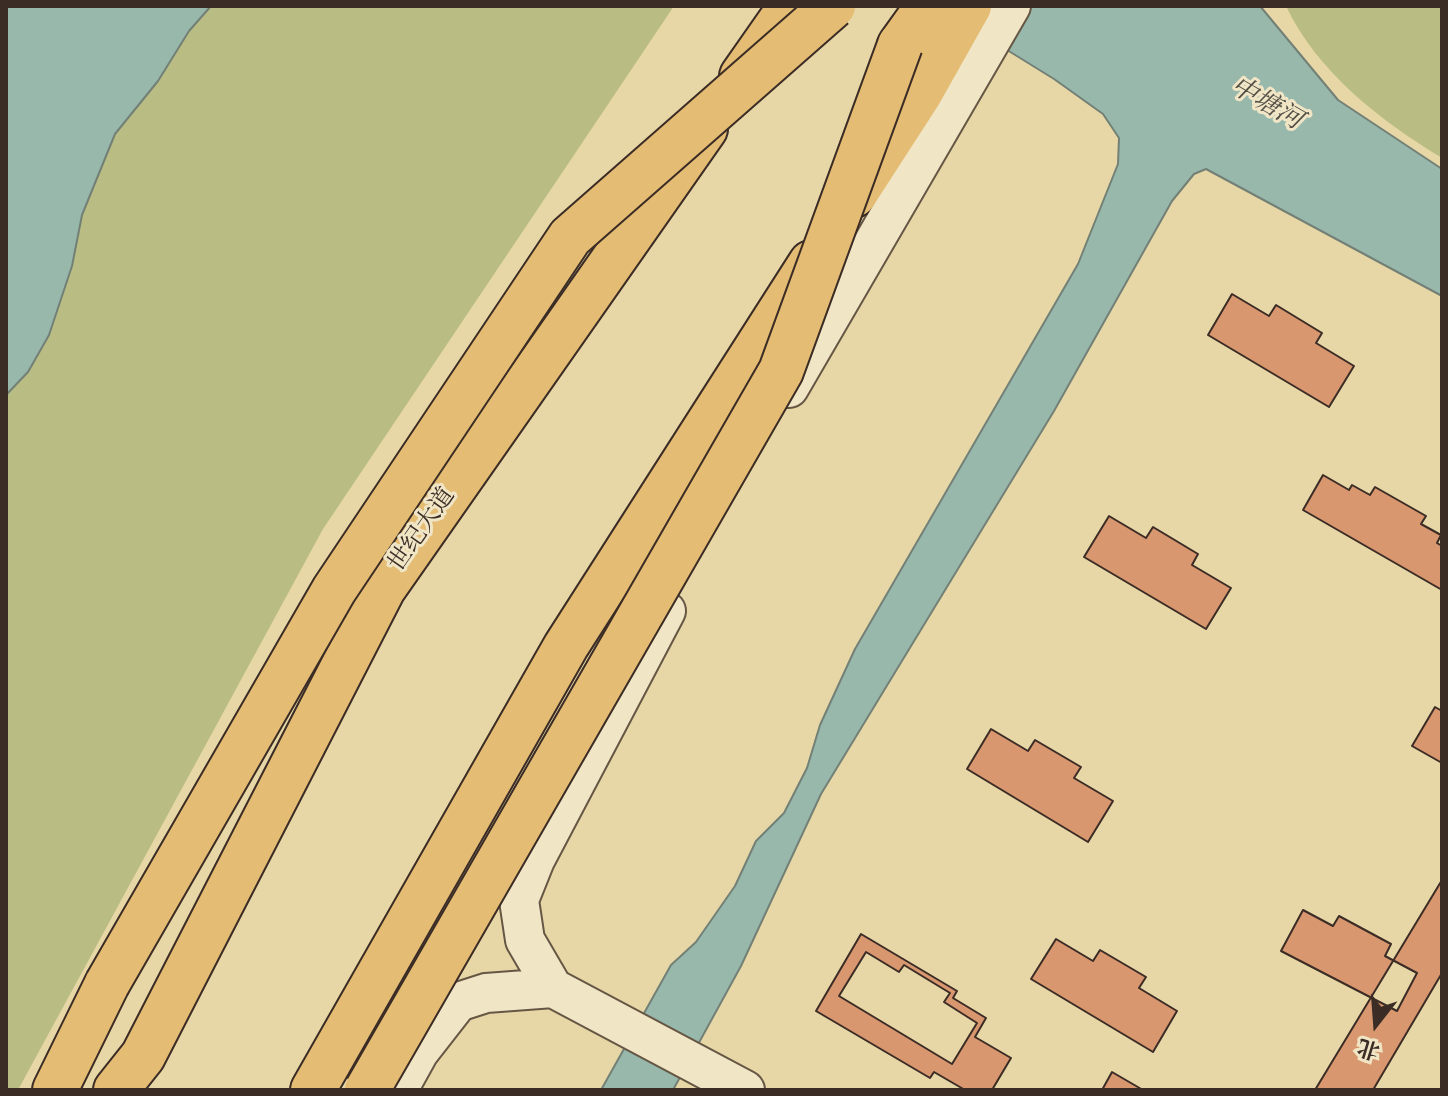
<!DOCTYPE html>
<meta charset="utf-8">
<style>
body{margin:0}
#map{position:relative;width:1448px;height:1096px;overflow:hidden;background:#e8d7a6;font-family:"Sorts Mill Goudy","Noto Serif SC",serif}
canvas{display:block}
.frame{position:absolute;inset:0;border:8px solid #3b2c25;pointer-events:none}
.north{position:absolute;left:1336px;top:984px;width:80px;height:80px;-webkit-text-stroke:6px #f0e5c5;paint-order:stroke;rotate:197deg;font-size:22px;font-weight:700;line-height:32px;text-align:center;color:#3b2c25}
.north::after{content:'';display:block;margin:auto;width:28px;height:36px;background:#3b2c25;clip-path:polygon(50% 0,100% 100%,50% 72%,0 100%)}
</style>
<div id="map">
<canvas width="1448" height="1096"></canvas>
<div class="frame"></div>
<div class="north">北</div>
</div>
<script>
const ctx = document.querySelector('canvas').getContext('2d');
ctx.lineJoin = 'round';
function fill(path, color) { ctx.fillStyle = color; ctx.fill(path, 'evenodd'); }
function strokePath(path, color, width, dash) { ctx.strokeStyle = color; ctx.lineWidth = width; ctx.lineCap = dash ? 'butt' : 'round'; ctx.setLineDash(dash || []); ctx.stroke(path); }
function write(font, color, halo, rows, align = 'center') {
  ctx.font = font + ' "Sorts Mill Goudy","Noto Serif SC",serif'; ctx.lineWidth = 6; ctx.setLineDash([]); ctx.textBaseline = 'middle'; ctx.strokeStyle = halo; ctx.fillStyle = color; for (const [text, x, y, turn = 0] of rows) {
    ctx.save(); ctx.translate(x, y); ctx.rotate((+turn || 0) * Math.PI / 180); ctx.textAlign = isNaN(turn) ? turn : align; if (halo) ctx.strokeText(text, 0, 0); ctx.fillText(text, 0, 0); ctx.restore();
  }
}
fill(new Path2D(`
 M 6,6 L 674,6 L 323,529 L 18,1090 L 6,1090 Z
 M 1286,6 L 1442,6 L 1442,158 C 1381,121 1317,72 1286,6 Z`), '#b9bd84');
const water = new Path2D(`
 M 6,6 L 211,6 L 189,31 L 158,81 L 115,134 L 82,215 L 72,266 L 49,335 L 28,372 L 6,395 Z
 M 936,6 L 1260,6 L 1338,100 L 1442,169 L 1442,296 L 1206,169 L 1194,174 L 1172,201 L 1054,411 L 821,794 L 741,966 L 673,1090 L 601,1090 L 671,965 L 696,942 L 735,886 L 756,841 L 784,813 L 807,768 L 820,725 L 855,649 L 1078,264 L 1118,164 L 1119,138 L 1103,114 L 1054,79 Z`);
fill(water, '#98b8ac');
strokePath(water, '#738076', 2);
const building = new Path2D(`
 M 1232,294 L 1269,316 L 1276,305 L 1322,333 L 1316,343 L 1354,366 L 1329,407 L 1208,335 Z
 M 1323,475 L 1349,490 L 1352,485 L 1370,495 L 1375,487 L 1426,516 L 1421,524 L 1441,535 L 1437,543 L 1442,546 L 1442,590 L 1303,510 Z
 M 1109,516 L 1146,538 L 1153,527 L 1198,554 L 1192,565 L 1231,588 L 1206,629 L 1084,557 Z
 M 1435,707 L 1442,711 L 1442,763 L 1412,746 Z
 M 991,729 L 1028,751 L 1035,740 L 1081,767 L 1074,778 L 1113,801 L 1088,842 L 967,769 Z
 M 1442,880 L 1442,973 L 1373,1090 L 1315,1090 Z
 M 1303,910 L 1333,926 L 1339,916 L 1391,944 L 1385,956 L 1417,973 L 1397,1011 L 1281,951 Z
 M 861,934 L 957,991 L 953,998 L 986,1018 L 975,1037 L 1011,1058 L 992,1090 L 965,1090 L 934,1072 L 930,1078 L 816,1011 Z
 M 1056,939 L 1093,961 L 1100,950 L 1146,977 L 1139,988 L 1177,1011 L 1153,1052 L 1031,979 Z
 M 866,952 L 899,972 L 904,965 L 950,993 L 944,1002 L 977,1023 L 952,1064 L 839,996 Z
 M 1112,1072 L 1143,1090 L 1102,1090 Z`);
fill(building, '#d8976f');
strokePath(building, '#3b2c25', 2);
const tertiary = new Path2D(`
 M 789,388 L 1011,6
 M 553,988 L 525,940 L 519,900 L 535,860 L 666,611
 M 398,1090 L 419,1052 L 458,1002 L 486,993 L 553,988 L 745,1090`);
const primary = new Path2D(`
 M 742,76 L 791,6
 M 854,195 L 920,93 L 969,6
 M 116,1090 L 143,1056 L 383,589 L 705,129
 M 313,1090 L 566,646 L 811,263`);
const trunk = new Path2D(`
 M 900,45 L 928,6
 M 55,1090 L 107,984`);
strokePath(tertiary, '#665745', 42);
strokePath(primary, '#3b2c25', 48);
strokePath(trunk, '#3b2c25', 48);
strokePath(tertiary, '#f0e5c5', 38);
strokePath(primary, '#e4bc73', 44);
strokePath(trunk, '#e4bc73', 44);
const trunkBridge = new Path2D(`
 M 107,984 L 334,590 L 570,237 L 833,6
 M 367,1090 L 781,371 L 900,45`);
strokePath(trunkBridge, '#3b2c25', 48, []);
strokePath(trunkBridge, '#e4bc73', 44);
write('24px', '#3b2c25', '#f0e5c5', [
 ["世纪大道",424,531,-55]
]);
write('italic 26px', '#524f47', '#f0e5c5', [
 ["中塘河",1265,106,30]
]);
</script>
